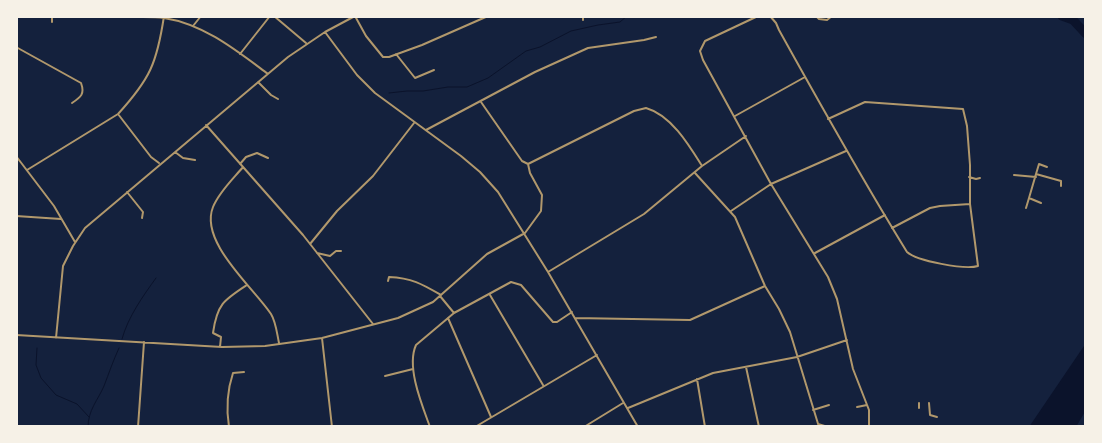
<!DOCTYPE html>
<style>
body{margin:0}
#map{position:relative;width:1102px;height:443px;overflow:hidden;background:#14213d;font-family:Inter,sans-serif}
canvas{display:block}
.frame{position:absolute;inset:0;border:18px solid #f6f1e7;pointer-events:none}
</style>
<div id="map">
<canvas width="1102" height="443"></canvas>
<div class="frame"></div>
</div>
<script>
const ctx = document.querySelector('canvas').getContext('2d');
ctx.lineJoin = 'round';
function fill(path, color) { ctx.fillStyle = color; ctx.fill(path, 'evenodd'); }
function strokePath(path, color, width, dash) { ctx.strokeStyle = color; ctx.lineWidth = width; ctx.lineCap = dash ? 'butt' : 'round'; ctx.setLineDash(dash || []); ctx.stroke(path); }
fill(new Path2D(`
 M 1086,343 L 1086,410 L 1076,427 L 1029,427 Z`), '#0b132b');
strokePath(new Path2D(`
 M 389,93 L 407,91 L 423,91 L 448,87 L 467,87 L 488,78 L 526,51 L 540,47 L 571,31 L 598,25 L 620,22 L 627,16
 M 122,339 C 128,317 143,296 156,278
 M 37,348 L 36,365 L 41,378 L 56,395 L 77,404 L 89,417
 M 88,427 C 88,410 98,400 104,386 C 109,373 113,361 119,348`), '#0b132b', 1);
strokePath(new Path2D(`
 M 1062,16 L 1073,20 L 1086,34`), '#0b132b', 9);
strokePath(new Path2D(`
 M 122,16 C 136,18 150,16 164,18 C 204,24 237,51 268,74
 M 274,16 L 306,43
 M 355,16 L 366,36 L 383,57 L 389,57 L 422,45 L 488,16
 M 583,16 L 583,20
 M 758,16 L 705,41 L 700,51 L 703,60 L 771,184 L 828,277 L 837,299 L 853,369 L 869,410 L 869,427
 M 770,16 L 776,23 L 779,30 C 820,104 862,179 907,252 C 917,261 965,270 978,266 L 970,204 L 970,165 L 967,126 L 963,109 L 865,102 L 828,119
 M 816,16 L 819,19 L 827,20 L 832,16
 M 52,22 L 52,16
 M 193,26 L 201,16
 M 325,32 L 357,75 L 375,93 L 461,156 L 480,172 L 498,192 L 548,272 L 638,427
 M 16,47 L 81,83 C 85,94 81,97 72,103
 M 240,54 L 270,16
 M 396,54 L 415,78 L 434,70
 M 258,82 L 271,95 L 278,99
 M 481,102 L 522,161 L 528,164 L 634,111 L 646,108 C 671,115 689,145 702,166 L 746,136
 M 118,114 L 151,157 L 159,163
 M 735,116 L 805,77
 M 206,125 L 303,235 L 373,324
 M 426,130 L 535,72 L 588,48 L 644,40 L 656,37
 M 175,152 L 183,158 L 195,160
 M 16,156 L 54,206 L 75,242
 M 240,164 L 246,157 L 257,153 L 268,158
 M 243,167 C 233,179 219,192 213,207 C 199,242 253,287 271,314 C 276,322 277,334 279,343
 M 27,170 L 118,114 C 150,79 157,63 164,16
 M 695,173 L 735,217 L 765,286 L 779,309 L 790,332 L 819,427
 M 1036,174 L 1039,164 L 1047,167
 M 1014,175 L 1036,177
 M 969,177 L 976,179 L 980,178
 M 127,192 L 143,212 L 142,218
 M 1029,198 L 1036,174 L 1061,181 L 1061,186
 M 1026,208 L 1029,198 L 1041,203
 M 731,211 L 771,184 L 846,151
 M 16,216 L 61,219
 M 892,228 L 930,208 L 940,206 L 970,204
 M 310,244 L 337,211 L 373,176 L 414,123
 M 317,253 L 330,256 L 336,251 L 341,251
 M 815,253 L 885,215
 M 548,272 L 644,214 L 702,166
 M 388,281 L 389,277 C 412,278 422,284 441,295
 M 490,295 L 543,385
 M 440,296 L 454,313
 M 448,318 L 491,417
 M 575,318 L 690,320 L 765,286
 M 16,335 L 222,347 L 265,346 L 322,338 L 398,318 L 433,302 L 487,254 L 525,233 L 541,211 L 542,195 L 530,173 L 528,164
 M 56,338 L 63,266 L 73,246 L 85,228 L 288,57 L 325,32 L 355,16
 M 322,338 L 332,427
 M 220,347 L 221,337 L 213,333 C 217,304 224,300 247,285
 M 746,367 L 759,427
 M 385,376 L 413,369
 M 697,379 L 705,427
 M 929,403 L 930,415 L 937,417
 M 857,407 L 867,405
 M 628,408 L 713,373 L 797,357 L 847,340
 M 919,408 L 919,403
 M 813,410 L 829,405
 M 818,424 L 828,427
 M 138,427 L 144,342
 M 229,427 C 226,408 227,391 233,373 L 244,372
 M 430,427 C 422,405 406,367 416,345 L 454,313 L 511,282 L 521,285 L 553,322 L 557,322 L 572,312
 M 475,427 L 597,355
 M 584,427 L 623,403`), '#b1986c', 2);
</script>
